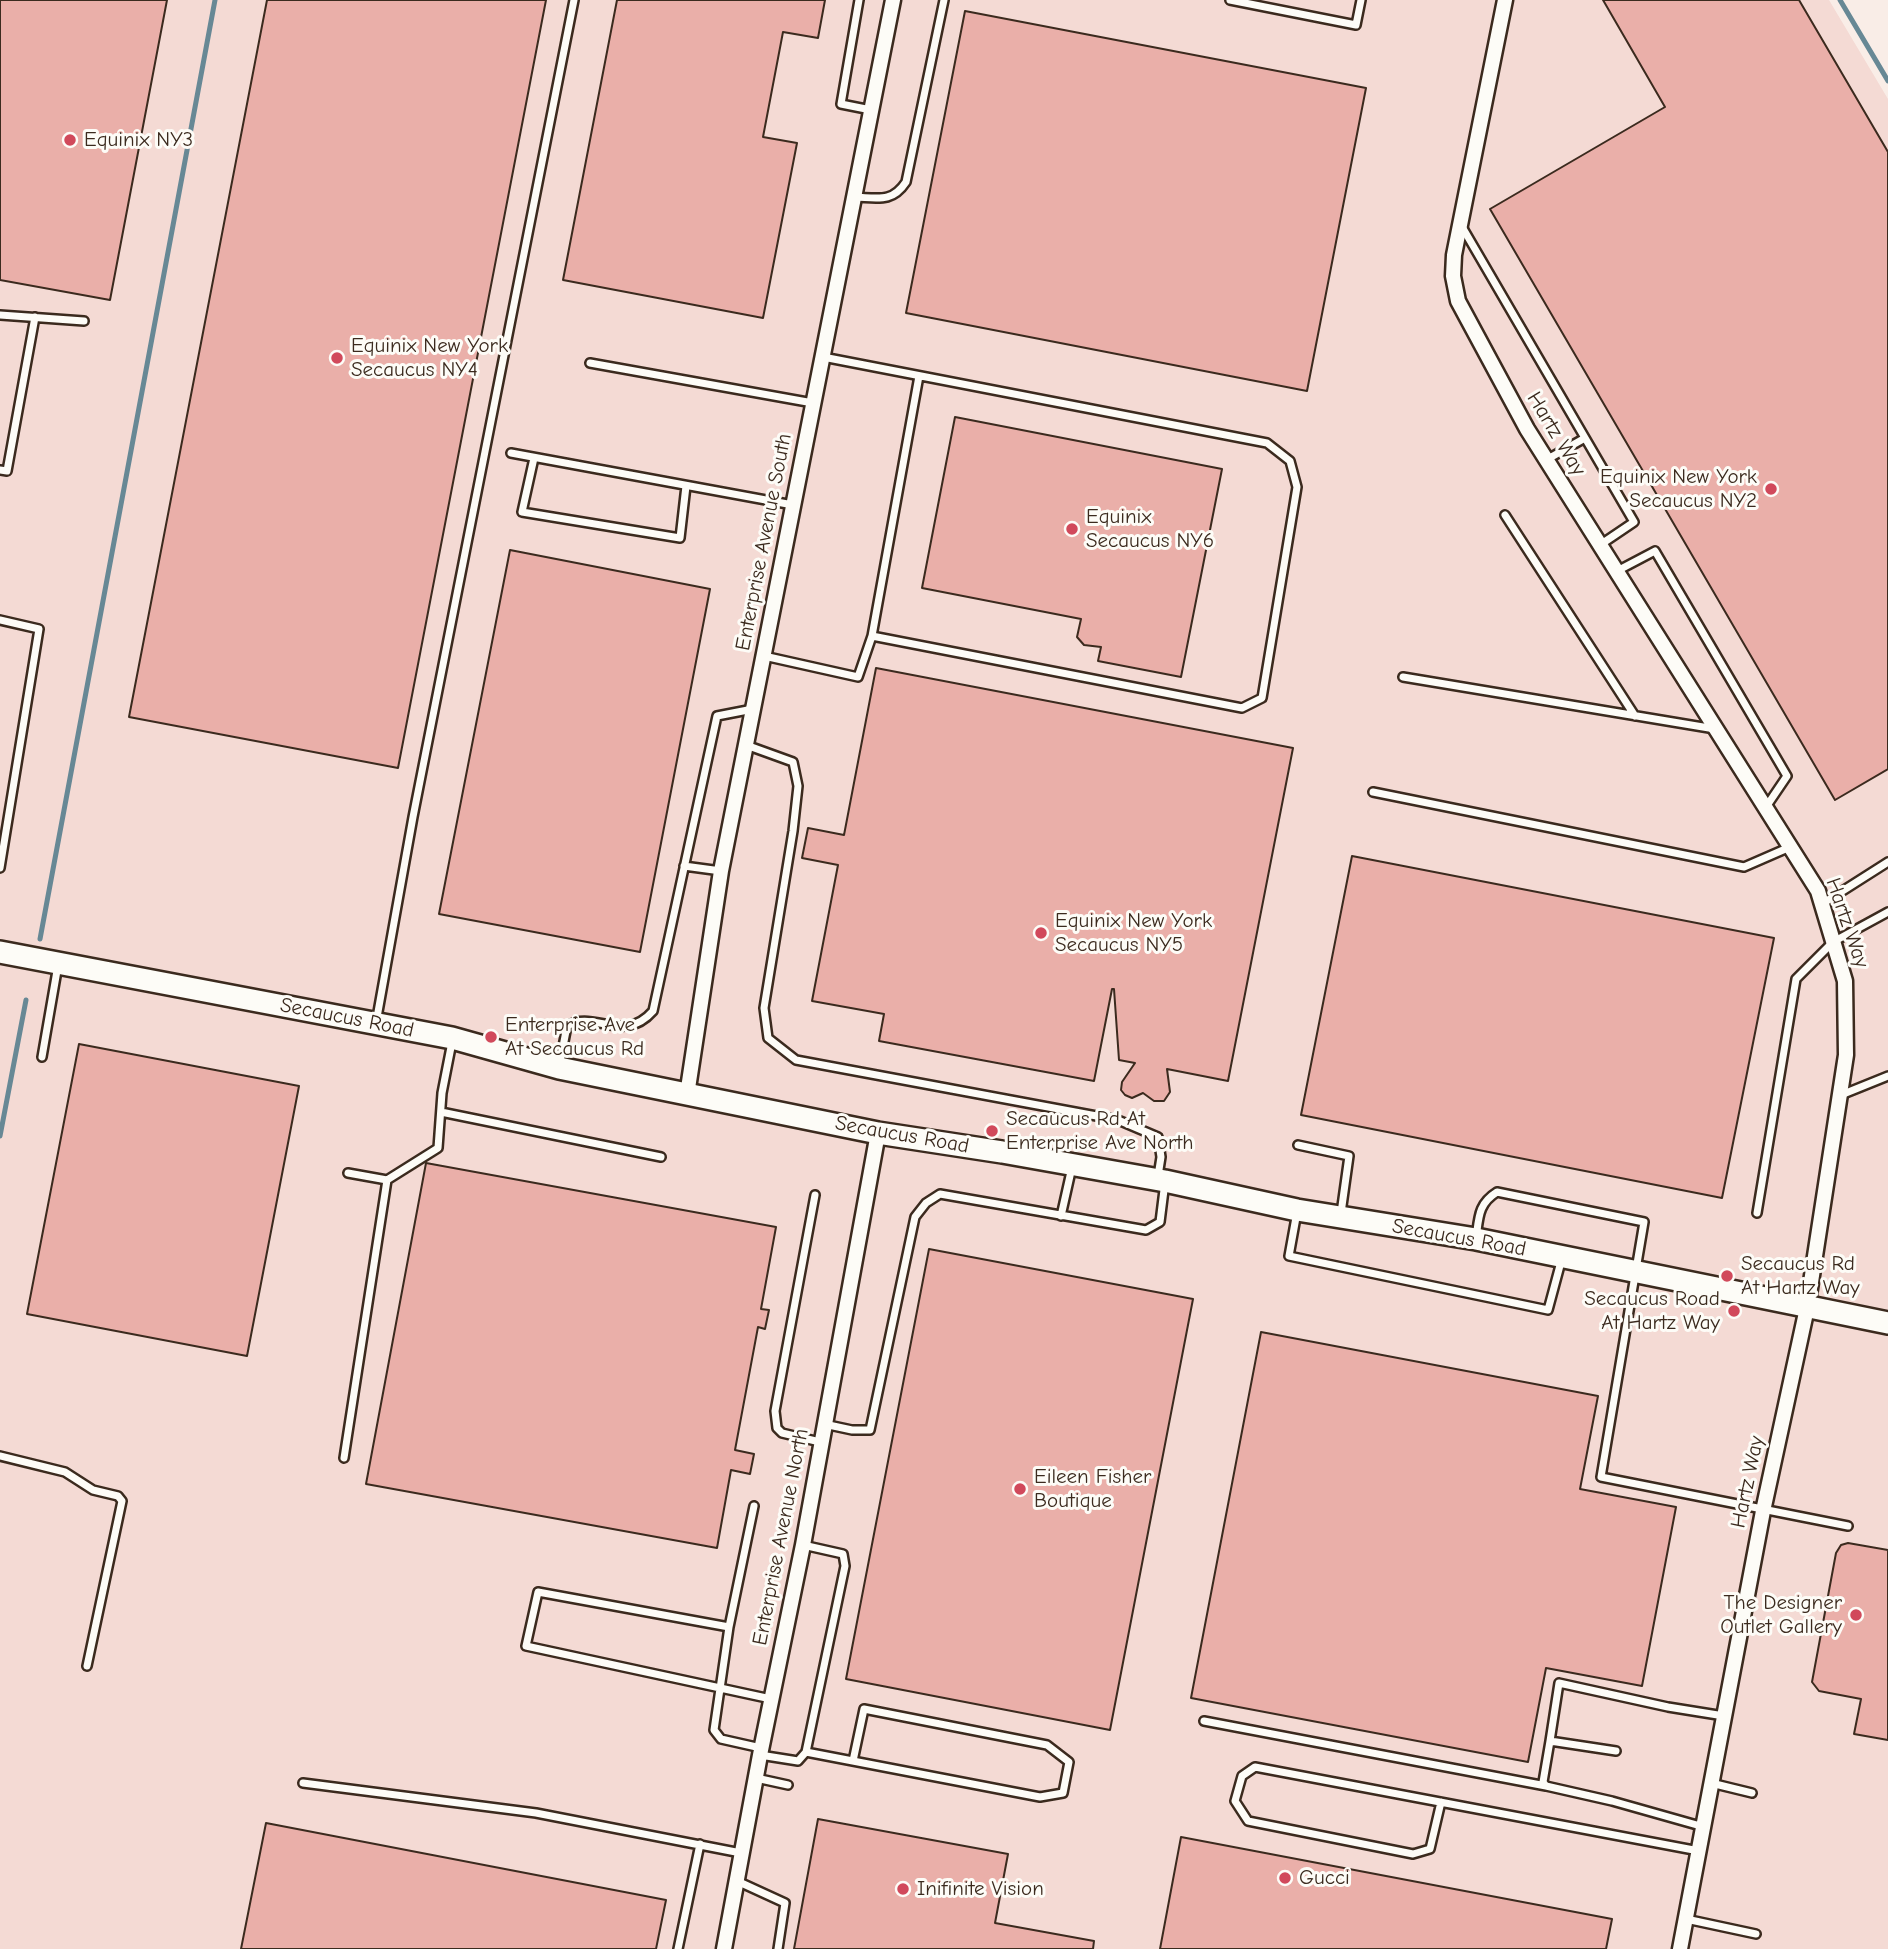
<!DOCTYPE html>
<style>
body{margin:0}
canvas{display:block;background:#f9ede7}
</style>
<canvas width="1888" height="1949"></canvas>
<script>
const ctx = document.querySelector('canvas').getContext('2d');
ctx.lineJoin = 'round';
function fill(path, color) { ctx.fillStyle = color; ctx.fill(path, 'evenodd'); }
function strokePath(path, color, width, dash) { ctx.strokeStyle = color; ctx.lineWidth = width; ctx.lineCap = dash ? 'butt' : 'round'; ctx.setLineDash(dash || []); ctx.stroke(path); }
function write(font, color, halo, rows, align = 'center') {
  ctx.font = font + ' "Comic Neue",sans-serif'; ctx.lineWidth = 6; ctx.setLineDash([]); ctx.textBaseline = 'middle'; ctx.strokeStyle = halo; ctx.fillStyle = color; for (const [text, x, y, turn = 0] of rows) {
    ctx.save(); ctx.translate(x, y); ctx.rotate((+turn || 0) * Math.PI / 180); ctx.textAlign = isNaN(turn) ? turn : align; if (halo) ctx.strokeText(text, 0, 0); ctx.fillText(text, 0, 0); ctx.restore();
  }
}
fill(new Path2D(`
 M 0,0 L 1829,0 L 1888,99 L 1888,1949 L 0,1949 Z`), '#f4dad4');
strokePath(new Path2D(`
 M 1840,0 L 1888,81
 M 40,939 L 215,0
 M 0,1136 L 26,1000`), '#678895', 5);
const building = new Path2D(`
 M 0,0 L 167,0 L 110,300 L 0,280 Z
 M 267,0 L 546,0 L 398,768 L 129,717 Z
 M 617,0 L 825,0 L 818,38 L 783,32 L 763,137 L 797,143 L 763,318 L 563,280 Z
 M 1603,0 L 1799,0 L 1888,152 L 1888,769 L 1835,800 L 1490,209 L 1665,107 Z
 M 965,11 L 1366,88 L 1307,391 L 906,313 Z
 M 955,417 L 1222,469 L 1181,677 L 1098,661 L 1101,647 L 1084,645 L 1077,637 L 1081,619 L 922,588 Z
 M 510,550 L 710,589 L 640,952 L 439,914 Z
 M 876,668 L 1293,748 L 1228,1081 L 1167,1069 L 1170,1092 L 1164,1101 L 1154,1101 L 1143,1093 L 1132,1098 L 1125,1095 L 1121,1090 L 1122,1082 L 1135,1063 L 1119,1060 L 1114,989 L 1112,989 L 1094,1081 L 879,1041 L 884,1014 L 812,1001 L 838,865 L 802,858 L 808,828 L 844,835 Z
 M 1352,856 L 1774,938 L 1722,1198 L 1301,1115 Z
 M 79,1044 L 299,1086 L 247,1356 L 27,1314 Z
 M 426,1163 L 776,1227 L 761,1309 L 769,1310 L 765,1329 L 758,1327 L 735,1450 L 754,1454 L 750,1474 L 731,1470 L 717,1548 L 366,1484 Z
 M 929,1249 L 1193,1299 L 1110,1730 L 846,1679 Z
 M 1261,1332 L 1598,1396 L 1580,1489 L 1676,1507 L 1642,1686 L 1546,1668 L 1528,1762 L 1191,1698 Z
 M 1848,1543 L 1888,1550 L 1888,1740 L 1854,1734 L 1861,1699 L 1819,1691 L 1812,1682 L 1836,1553 L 1841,1545 Z
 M 818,1819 L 1008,1854 L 995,1923 L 1094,1941 L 1093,1949 L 794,1949 Z
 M 266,1823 L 666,1900 L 656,1949 L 241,1949 Z
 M 1181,1837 L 1612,1919 L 1606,1949 L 1160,1949 Z`);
fill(building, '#eaafa9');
strokePath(building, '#3b2a1e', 2);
const lane = new Path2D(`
 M 859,0 L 841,104 L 871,110
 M 1230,0 L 1356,25 L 1361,0
 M 855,197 C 878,198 892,203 906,182 L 944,0
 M 1461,225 L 1634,522 L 1600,545
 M 0,315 L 84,321
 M 823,357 L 1267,443 L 1290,461 L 1297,487 L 1262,698 L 1242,708 L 872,636 L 919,376
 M 590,363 L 813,403
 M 511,453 L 793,505
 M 534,458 L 522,512 L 680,538 L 686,486
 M 1546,460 L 1585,438
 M 0,470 L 7,471 L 35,317
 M 1505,515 L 1635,716
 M 1617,571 L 1655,551 L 1787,776 L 1766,807
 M 0,620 L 39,629 L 0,868
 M 764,656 L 858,677 L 872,636
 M 1403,677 L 1715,729
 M 746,745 L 793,762 L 798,786 L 793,831 L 764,1008 L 768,1038 L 796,1060 L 1118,1120 L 1158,1137 L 1161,1157 L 1158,1176
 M 1373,792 L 1744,867 L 1790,847
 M 684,866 L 721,871
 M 1822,904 L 1888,862
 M 376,1023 L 413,817 L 574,0
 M 42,1057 L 58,965
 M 559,1067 L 567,1026 C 594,1009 623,1045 653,1011 L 717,716 L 753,709
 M 1841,1095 L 1888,1076
 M 441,1112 L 661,1157
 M 1298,1145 L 1349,1156 L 1341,1213
 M 348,1173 L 387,1180 L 438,1148 L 442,1093 L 452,1042
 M 815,1195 L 775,1411 L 777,1428 L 782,1433 L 820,1442
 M 1297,1212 L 1289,1256 L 1548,1310 L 1562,1258
 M 1757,1213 L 1796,979 L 1833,942 L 1888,912
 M 1061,1216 L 1072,1167
 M 1476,1238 C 1479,1217 1478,1204 1497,1192 L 1644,1222 L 1601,1477 L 1848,1526
 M 824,1424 L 852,1430 L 870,1430 L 915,1217 L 926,1203 L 940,1194 L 1146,1230 L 1160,1222 L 1165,1182
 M 0,1456 L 65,1472 L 93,1490 L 118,1496 L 122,1501 L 87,1666
 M 344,1458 L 387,1180
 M 754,1506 L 729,1627 L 714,1730 L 721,1739 L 761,1748
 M 729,1627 L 538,1592 L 526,1646 L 771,1699
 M 1204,1721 L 1546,1786
 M 1550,1741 L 1543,1782 L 1546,1786 L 1612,1801 L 1704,1827
 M 1616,1751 L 1550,1741 L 1559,1683 L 1668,1707 L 1724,1716
 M 806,1752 L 1040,1797 L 1063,1793 L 1069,1762 L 1047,1745 L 864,1709 L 853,1761
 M 760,1755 L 798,1761 L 806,1752 L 845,1566 L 843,1554 L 803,1545
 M 756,1778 L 788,1785
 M 303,1783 L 536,1813 L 741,1853
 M 1711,1783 L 1752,1793
 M 1441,1802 L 1430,1849 L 1413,1854 L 1248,1821 L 1235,1801 L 1242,1776 L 1255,1767 L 1699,1851
 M 737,1881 L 785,1903 L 778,1949
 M 1686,1919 L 1756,1934
 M 678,1949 L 700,1844`);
const street = new Path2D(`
 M 1505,0 L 1454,255 L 1453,276 L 1458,301 L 1527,429 L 1818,891 L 1845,981 L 1846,1055 L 1807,1308 L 1763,1511 L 1680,1949
 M 687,1095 L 721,871 L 893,0
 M 724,1949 L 760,1755 L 803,1545 L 878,1133`);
const secondary = new Path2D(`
 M 0,952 L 452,1038 L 559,1068 L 878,1133 L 1002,1152 L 1165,1181 L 1297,1210 L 1476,1239 L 1888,1323`);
strokePath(lane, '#3b2a1e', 12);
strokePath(street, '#3b2a1e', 19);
strokePath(secondary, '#3b2a1e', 26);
strokePath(lane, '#fdfcf7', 7);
strokePath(street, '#fdfcf7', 14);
strokePath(secondary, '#fdfcf7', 21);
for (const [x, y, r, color] of [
 [70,140,7,"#d1495b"],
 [337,358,7,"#d1495b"],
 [1771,489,7,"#d1495b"],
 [1072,529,7,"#d1495b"],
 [1041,933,7,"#d1495b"],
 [491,1037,7,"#d1495b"],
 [992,1131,7,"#d1495b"],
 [1727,1276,7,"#d1495b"],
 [1734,1311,7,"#d1495b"],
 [1020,1489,7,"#d1495b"],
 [1856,1615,7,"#d1495b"],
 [1285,1878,7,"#d1495b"],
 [903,1889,7,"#d1495b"]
]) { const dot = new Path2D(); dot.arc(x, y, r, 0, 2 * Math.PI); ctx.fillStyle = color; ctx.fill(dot); strokePath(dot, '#fdfcf7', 2.5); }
write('21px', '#3b2a1e', '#fdfcf7', [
 ["Equinix NY3",84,140],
 ["Equinix New York",351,346],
 ["Secaucus NY4",351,370],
 ["Equinix New York",1757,477,"right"],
 ["Secaucus NY2",1757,501,"right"],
 ["Equinix",1086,517],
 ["Secaucus NY6",1086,541],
 ["Equinix New York",1055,921],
 ["Secaucus NY5",1055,945],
 ["Enterprise Ave",505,1025],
 ["At Secaucus Rd",505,1049],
 ["Secaucus Rd At",1006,1119],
 ["Enterprise Ave North",1006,1143],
 ["Secaucus Rd",1741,1264],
 ["At Hartz Way",1741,1288],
 ["Secaucus Road",1720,1299,"right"],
 ["At Hartz Way",1720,1323,"right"],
 ["Eileen Fisher",1034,1477],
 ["Boutique",1034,1501],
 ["The Designer",1842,1603,"right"],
 ["Outlet Gallery",1842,1627,"right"],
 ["Gucci",1299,1878],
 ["Inifinite Vision",917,1889]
], 'left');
write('21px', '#3b2a1e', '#fdfcf7', [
 ["Hartz Way",1556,434,59],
 ["Enterprise Avenue South",764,542,-79],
 ["Hartz Way",1847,923,71],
 ["Secaucus Road",347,1018,11],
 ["Secaucus Road",902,1135,10],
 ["Secaucus Road",1459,1238,10],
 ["Hartz Way",1748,1482,-78],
 ["Enterprise Avenue North",781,1537,-79]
]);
</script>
